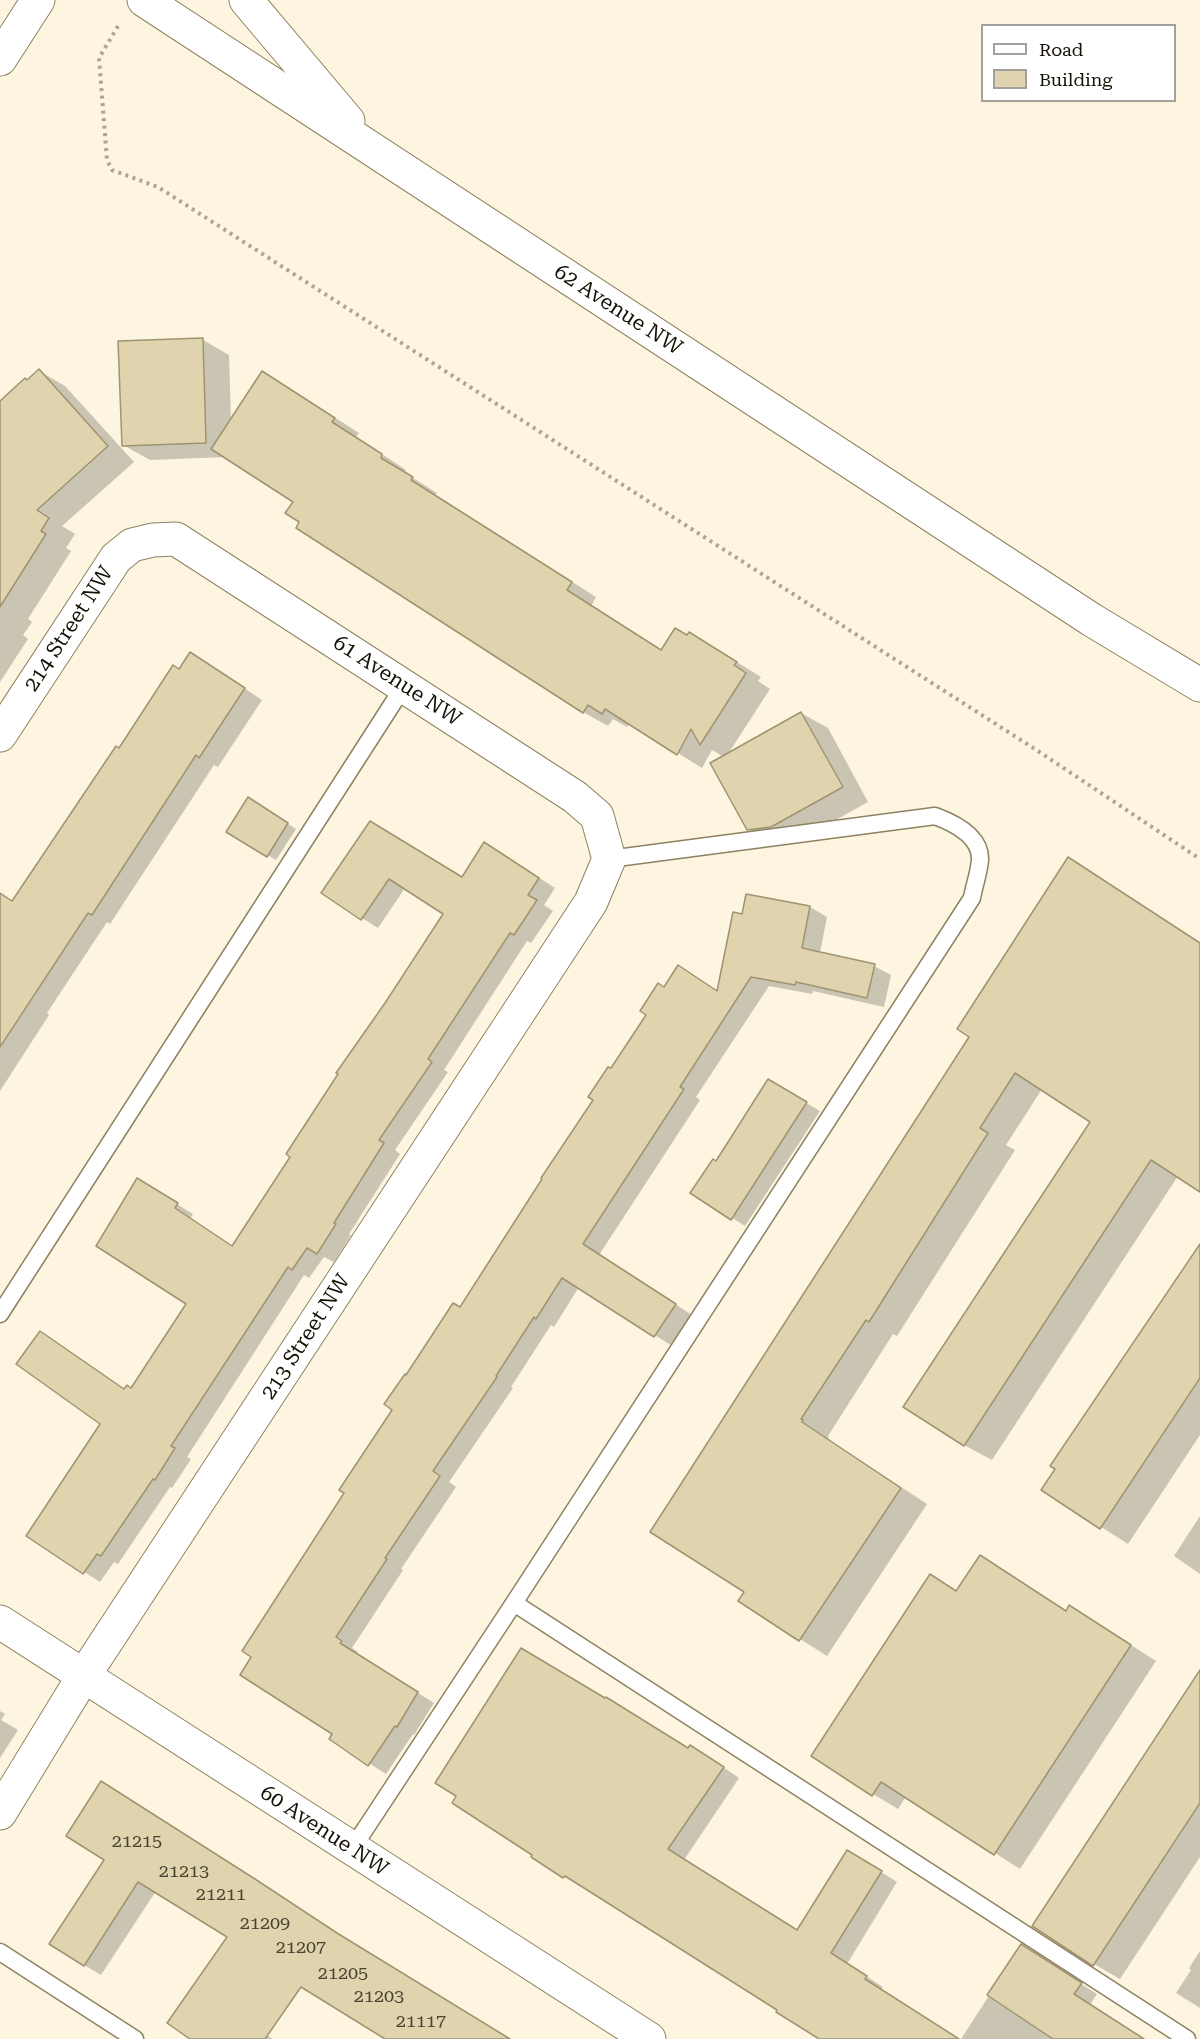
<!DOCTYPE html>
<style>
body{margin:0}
#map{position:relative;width:1200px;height:2039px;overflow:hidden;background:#fdf5df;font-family:"Roboto Serif",serif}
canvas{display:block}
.legend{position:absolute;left:981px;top:24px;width:195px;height:78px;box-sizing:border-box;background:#fff;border:2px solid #a1a09b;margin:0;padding:8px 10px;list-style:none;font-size:18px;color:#151105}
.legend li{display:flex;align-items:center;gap:12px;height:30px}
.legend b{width:30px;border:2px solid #a1a09b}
</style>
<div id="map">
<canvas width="1200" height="2039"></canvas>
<ul class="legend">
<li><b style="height:8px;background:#fff"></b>Road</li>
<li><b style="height:16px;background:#e0d4af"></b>Building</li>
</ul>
</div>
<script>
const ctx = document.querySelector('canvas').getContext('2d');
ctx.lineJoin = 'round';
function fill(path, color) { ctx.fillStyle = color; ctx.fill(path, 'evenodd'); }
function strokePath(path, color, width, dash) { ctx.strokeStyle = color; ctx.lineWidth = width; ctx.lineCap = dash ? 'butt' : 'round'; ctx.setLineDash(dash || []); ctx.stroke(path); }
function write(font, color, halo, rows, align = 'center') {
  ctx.font = font + ' "Roboto Serif",serif'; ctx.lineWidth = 6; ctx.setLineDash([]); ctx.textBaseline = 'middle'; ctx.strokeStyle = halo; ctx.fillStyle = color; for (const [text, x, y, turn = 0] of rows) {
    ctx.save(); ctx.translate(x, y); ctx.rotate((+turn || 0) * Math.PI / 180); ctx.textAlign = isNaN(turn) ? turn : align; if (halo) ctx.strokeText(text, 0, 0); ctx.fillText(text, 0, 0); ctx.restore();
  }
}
fill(new Path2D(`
 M 203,340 L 229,355 L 231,422 L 263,373 L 287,387 L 359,433 L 356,437 L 406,470 L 405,473 L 437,493 L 435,495 L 596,597 L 591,606 L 662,651 L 714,648 L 761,677 L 758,681 L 770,689 L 728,754 L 801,713 L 828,728 L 868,802 L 798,841 L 775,844 L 748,829 L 724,757 L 712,750 L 702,768 L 630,723 L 627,727 L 613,719 L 608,726 L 583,712 L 302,522 L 295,502 L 226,457 L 150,460 L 123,445 Z
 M 39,371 L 65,386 L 134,462 L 62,526 L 75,534 L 66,548 L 71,551 L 28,619 L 32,622 L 23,635 L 28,639 L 0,682 L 0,406 Z
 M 208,664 L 262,700 L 218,767 L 214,765 L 110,924 L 107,922 L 47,1013 L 49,1015 L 0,1091 L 0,919 L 120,750 L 179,671 Z
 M 257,804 L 296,829 L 276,860 L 228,831 Z
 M 370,823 L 462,878 L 501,853 L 555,888 L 544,905 L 553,911 L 531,943 L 527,941 L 444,1070 L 448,1072 L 395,1150 L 400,1154 L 349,1234 L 351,1235 L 334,1262 L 324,1257 L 309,1278 L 304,1275 L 187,1457 L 191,1459 L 172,1488 L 170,1487 L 118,1564 L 114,1562 L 100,1582 L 28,1536 L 102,1423 L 40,1333 L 126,1390 L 131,1389 L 188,1304 L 154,1190 L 193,1214 L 190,1219 L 233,1247 L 445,914 L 405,888 L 378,928 L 362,918 Z
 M 1068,859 L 1200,943 L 1200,1191 L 1178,1176 L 992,1460 L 964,1445 L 1092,1121 L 1042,1089 L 1006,1145 L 1015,1150 L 897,1336 L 893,1334 L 828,1436 L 829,1437 L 828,1439 L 927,1504 L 827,1656 L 740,1601 L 746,1592 L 652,1531 L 971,1036 Z
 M 747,896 L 810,907 L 827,917 L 820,953 L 874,966 L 891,975 L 884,1007 L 813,991 L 812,994 L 769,986 L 696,1097 L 700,1100 L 599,1255 L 692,1315 L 672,1346 L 579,1287 L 554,1327 L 551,1325 L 511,1387 L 513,1388 L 449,1482 L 456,1487 L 401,1569 L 403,1570 L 352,1648 L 358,1652 L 356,1654 L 434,1703 L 414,1735 L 413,1734 L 386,1774 L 331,1739 L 334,1734 L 242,1674 L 394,1410 L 406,1377 L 461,1309 L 665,988 L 695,977 L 719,992 L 743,916 Z
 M 768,1081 L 820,1111 L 745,1226 L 693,1193 L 716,1163 Z
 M 1200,1252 L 1200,1435 L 1128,1544 L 1043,1490 Z
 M 1200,1516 L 1200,1574 L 1174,1556 Z
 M 980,1557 L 1067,1611 L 1095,1622 L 1156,1661 L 1020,1869 L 906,1796 L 898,1809 L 873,1794 L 958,1592 Z
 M 1200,1709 L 1200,1857 L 1120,1979 L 1094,1964 Z
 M 0,1711 L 5,1714 L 1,1720 L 18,1730 L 0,1758 Z
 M 687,1749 L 707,1756 L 739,1778 L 684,1860 L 798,1931 L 864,1861 L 897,1882 L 847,1964 L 883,1987 L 881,1990 L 958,2039 L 823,2039 L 582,1885 L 581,1887 L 533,1857 Z
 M 118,1792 L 273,1890 L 354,1945 L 508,2039 L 389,2039 L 284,1977 L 253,2026 L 273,2039 L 193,2039 L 229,1937 L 156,1891 L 101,1975 L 84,1965 L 107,1859 Z
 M 1021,1946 L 1097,1994 L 1090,2005 L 1143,2039 L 961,2039 Z
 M 1200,1951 L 1200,2008 L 1176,1993 L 1191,1970 L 1189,1968 Z`), '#0003');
const building = new Path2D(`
 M 203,338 L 206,443 L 122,446 L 118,341 Z
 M 39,369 L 108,446 L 37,510 L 49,518 L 41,531 L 46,534 L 0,607 L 0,401 L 25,378 L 27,380 Z
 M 262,371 L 335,418 L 332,422 L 382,454 L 381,458 L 413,477 L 411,480 L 572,582 L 567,590 L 661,650 L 675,628 L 687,635 L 689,632 L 737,662 L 734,665 L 746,673 L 700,745 L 691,729 L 677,755 L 605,709 L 602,714 L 588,705 L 583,713 L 296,528 L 299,522 L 285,513 L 293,502 L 211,449 Z
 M 190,652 L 245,688 L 199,758 L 196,755 L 92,915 L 88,913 L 0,1047 L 0,893 L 12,901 L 116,746 L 119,748 L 173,665 L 179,669 Z
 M 801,712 L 843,787 L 771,827 L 747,830 L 710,763 Z
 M 248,797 L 288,823 L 267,857 L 226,832 Z
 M 370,821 L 462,877 L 484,842 L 539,878 L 528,895 L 537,900 L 514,935 L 510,933 L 428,1059 L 432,1062 L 379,1140 L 384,1143 L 334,1223 L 336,1224 L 317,1254 L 307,1248 L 292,1270 L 288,1267 L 171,1446 L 175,1448 L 155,1480 L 153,1479 L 101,1556 L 97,1554 L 83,1574 L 26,1536 L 100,1424 L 16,1364 L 40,1331 L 124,1389 L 127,1385 L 131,1388 L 186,1304 L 96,1246 L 137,1178 L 178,1203 L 175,1208 L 232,1246 L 290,1157 L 286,1154 L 338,1074 L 336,1073 L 385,1003 L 443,914 L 389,879 L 361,920 L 321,893 Z
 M 1068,857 L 1200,943 L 1200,1192 L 1151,1160 L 964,1446 L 903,1407 L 1090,1122 L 1015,1073 L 980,1128 L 988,1133 L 869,1322 L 866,1320 L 801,1419 L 803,1420 L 802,1422 L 901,1488 L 799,1641 L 738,1601 L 744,1592 L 650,1532 L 969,1037 L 957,1029 Z
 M 746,894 L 810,906 L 802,948 L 875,964 L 867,998 L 796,982 L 795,985 L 751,977 L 680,1087 L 684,1089 L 583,1244 L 676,1304 L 654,1337 L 562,1278 L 536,1319 L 534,1317 L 496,1376 L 497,1377 L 433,1471 L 440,1476 L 385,1558 L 387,1559 L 336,1637 L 342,1641 L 340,1643 L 418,1692 L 397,1727 L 395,1726 L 368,1766 L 329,1739 L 332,1734 L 240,1675 L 251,1657 L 242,1651 L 344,1493 L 339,1490 L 392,1410 L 384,1404 L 405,1374 L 406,1375 L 453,1303 L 460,1307 L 542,1179 L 541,1178 L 593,1100 L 588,1097 L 608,1067 L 611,1068 L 646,1015 L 640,1011 L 658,983 L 664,987 L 678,965 L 717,991 L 733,912 L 742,914 Z
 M 768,1079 L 807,1102 L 731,1220 L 690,1193 L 713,1159 L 716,1161 Z
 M 1200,1244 L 1200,1378 L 1100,1529 L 1041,1490 L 1055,1469 L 1050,1466 Z
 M 980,1555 L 1066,1611 L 1069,1605 L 1131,1645 L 994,1855 L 881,1782 L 872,1796 L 811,1756 L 930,1574 L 956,1591 Z
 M 521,1648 L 605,1698 L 606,1697 L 688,1748 L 690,1745 L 724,1767 L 668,1849 L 797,1930 L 847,1850 L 882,1871 L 831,1953 L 867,1976 L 865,1979 L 959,2039 L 819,2039 L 776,2012 L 777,2010 L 565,1876 L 563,1878 L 531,1857 L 532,1855 L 452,1803 L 456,1796 L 435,1783 Z
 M 1200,1670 L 1200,1803 L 1093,1966 L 1032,1926 Z
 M 101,1781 L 255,1879 L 337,1933 L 510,2039 L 385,2039 L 301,1987 L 265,2039 L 190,2039 L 167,2023 L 227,1937 L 138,1882 L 84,1966 L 49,1944 L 104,1860 L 66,1836 Z
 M 1021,1944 L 1082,1983 L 1074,1994 L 1144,2039 L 1053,2039 L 987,1995 Z`);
fill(building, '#e0d4af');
strokePath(building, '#9f9371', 1.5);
const service = new Path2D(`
 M 0,1314 L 404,686
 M 514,1603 L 1187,2039
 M 352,1849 L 514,1603 L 972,898 C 974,886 979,873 980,860 C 981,836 954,823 935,816 L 609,859
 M 0,1952 L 135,2039`);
const minor = new Path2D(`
 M 0,735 L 116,558 L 132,545 L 153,540 L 176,539 L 575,797 L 597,816 L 609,859 L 591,902 L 83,1677 L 0,1813
 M 0,1622 L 649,2039`);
const secondary = new Path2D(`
 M 144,0 L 1092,620 L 1200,685
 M 246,0 L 348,121
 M 0,59 L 38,0`);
strokePath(service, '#8e8260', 19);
strokePath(minor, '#8e8260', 35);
strokePath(secondary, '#8e8260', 35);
strokePath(new Path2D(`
 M 118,26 L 99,58 L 107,160 L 112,170 L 158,187 L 1038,751 L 1200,859`), '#aca593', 4, [3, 4.5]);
strokePath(service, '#fff', 16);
strokePath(minor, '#fff', 33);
strokePath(secondary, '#fff', 33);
write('18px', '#484230', null, [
 ["21215",137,1842],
 ["21213",184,1872],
 ["21211",221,1895],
 ["21209",265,1924],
 ["21207",301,1948],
 ["21205",343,1974],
 ["21203",379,1997],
 ["21117",421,2022]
]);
write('21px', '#151105', '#fff', [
 ["62 Avenue NW",618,310,33],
 ["214 Street NW",69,629,-57],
 ["61 Avenue NW",397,681,33],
 ["213 Street NW",306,1337,-57],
 ["60 Avenue NW",324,1831,33]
]);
</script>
